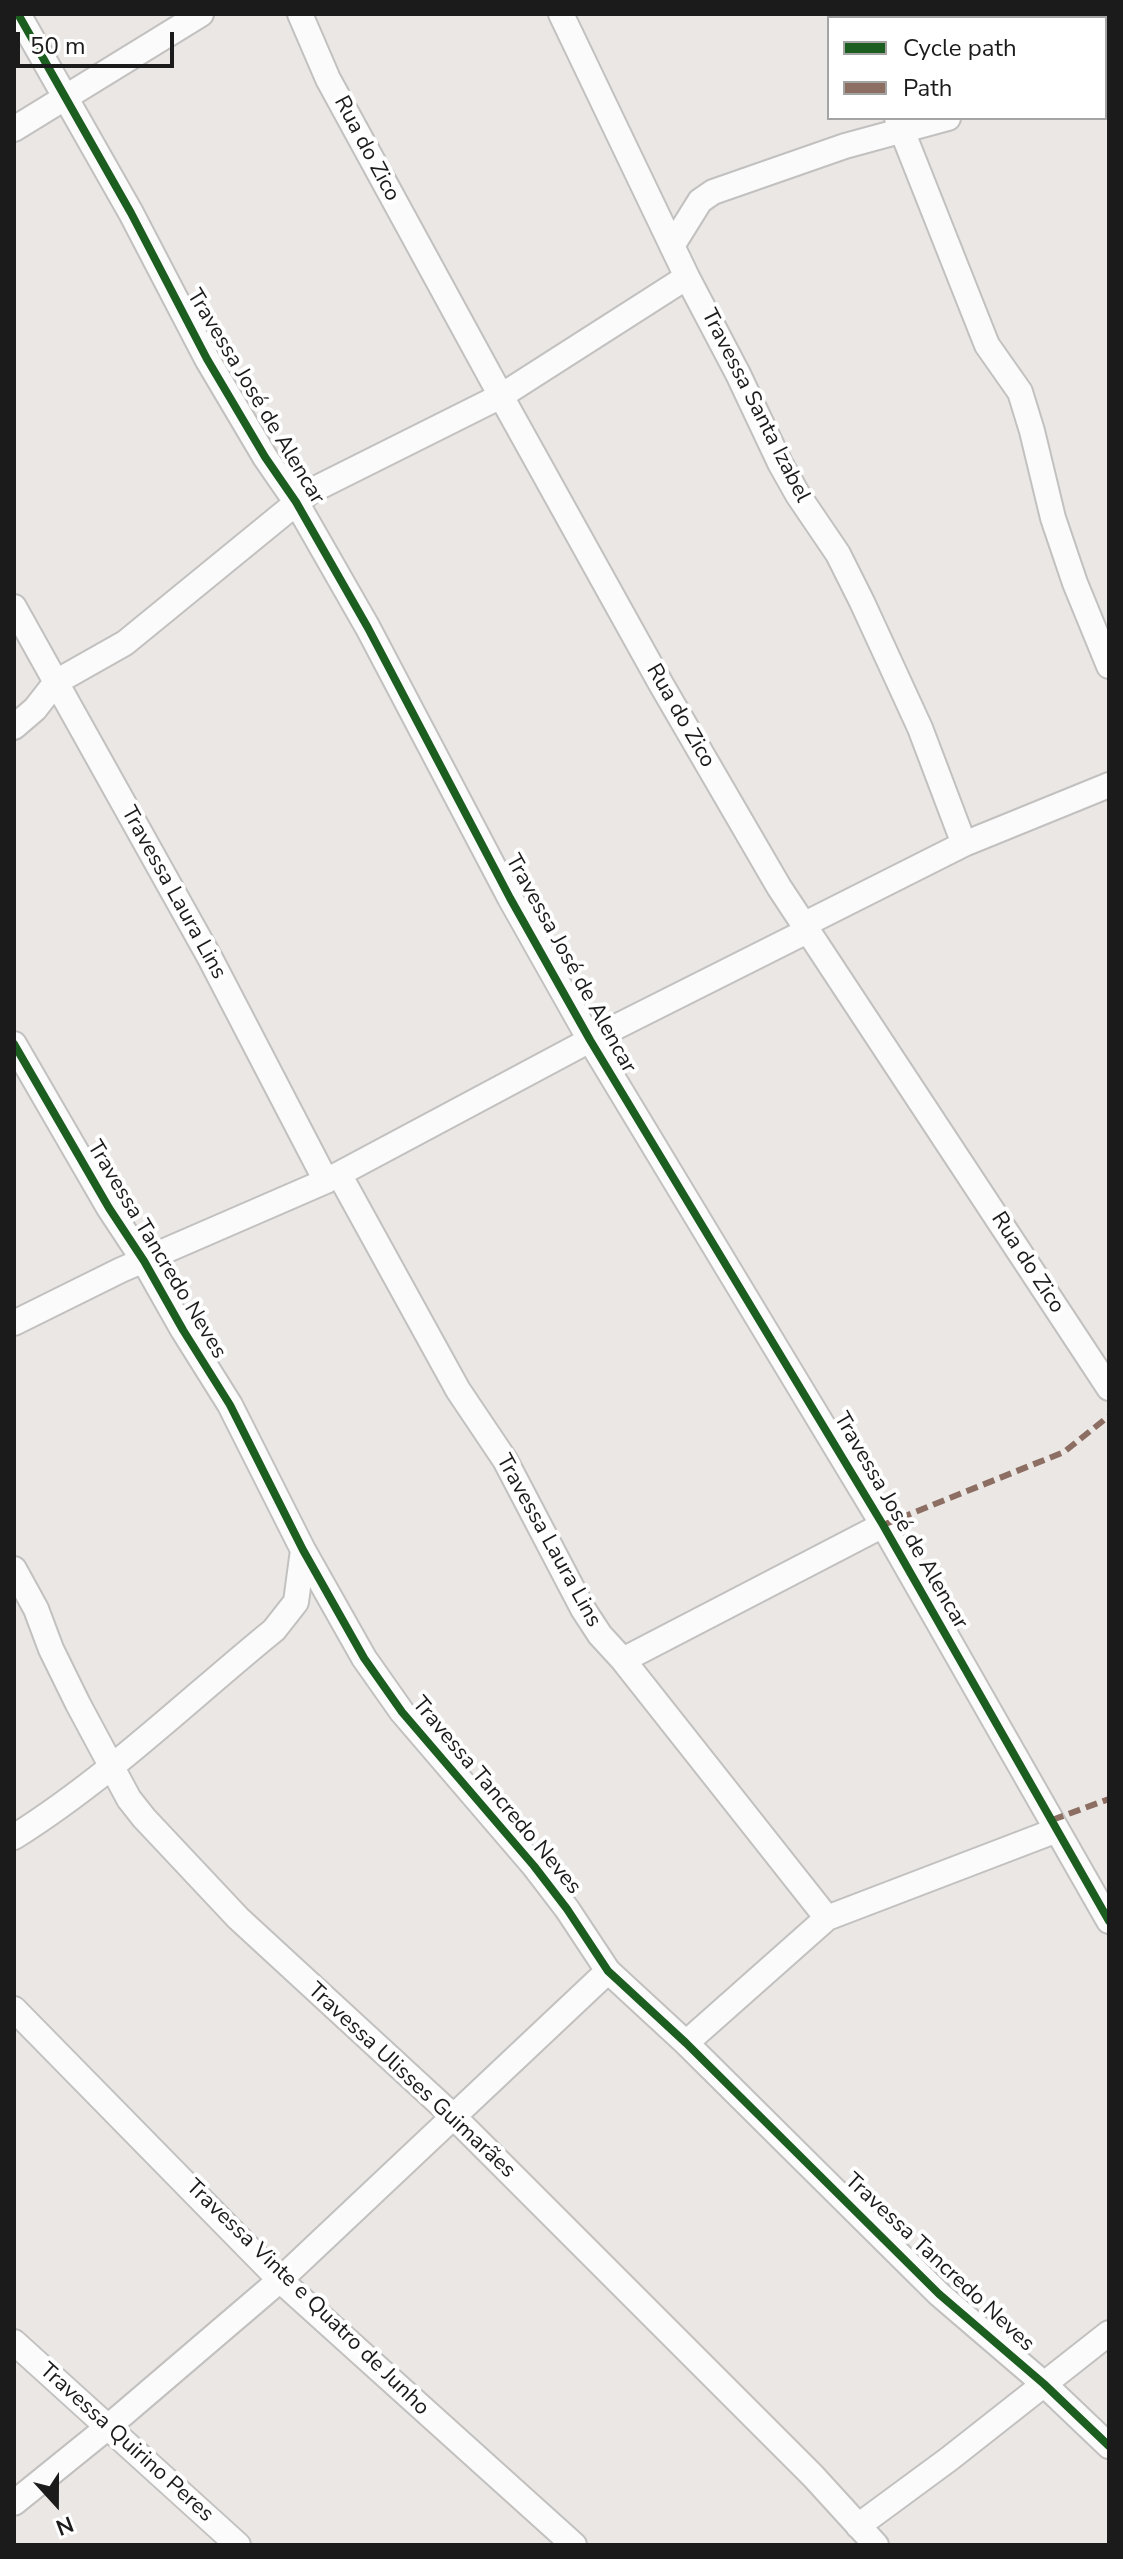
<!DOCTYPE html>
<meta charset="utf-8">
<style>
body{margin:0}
#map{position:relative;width:1123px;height:2559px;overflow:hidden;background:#eae7e4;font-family:"Nunito Sans",sans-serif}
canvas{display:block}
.frame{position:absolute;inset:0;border:16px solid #1b1b1b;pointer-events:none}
.legend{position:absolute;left:827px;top:16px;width:280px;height:104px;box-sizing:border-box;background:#fff;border:2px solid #a4a4a4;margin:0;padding:10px 14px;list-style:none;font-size:24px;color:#1b1b1b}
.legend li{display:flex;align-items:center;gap:16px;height:40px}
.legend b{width:40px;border:2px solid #a4a4a4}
.north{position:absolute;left:16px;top:2463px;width:80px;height:80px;-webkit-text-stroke:6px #fff;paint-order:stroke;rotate:159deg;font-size:22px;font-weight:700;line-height:32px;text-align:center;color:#1b1b1b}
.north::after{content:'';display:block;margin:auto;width:28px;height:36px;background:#1b1b1b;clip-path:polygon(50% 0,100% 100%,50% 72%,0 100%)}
.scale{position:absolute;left:16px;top:32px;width:158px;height:36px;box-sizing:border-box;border:4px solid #1b1b1b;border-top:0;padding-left:10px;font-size:24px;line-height:28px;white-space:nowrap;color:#1b1b1b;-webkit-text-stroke:6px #fff;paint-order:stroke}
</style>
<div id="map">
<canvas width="1123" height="2559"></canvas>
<div class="frame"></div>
<ul class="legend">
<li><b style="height:10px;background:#1b5e20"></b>Cycle path</li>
<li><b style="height:10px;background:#8d6e63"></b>Path</li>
</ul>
<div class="north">N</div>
<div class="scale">50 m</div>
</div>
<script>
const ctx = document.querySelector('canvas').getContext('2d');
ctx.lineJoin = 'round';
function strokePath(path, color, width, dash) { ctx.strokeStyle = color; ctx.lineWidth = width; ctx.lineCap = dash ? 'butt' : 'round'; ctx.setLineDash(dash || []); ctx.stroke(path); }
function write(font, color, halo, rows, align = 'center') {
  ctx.font = font + ' "Nunito Sans",sans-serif'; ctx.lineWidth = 8; ctx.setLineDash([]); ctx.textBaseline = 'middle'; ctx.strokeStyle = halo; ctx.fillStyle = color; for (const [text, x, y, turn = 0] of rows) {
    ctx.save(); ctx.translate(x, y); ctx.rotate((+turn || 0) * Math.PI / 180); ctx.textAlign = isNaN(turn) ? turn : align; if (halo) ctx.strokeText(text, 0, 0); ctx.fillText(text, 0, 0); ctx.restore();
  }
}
const street = new Path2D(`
 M 18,14 L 131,213 L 207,359 L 265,457 L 296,502 L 368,628 L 510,898 L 590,1040 L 883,1525 L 1109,1921
 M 300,14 L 328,79 L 501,396 L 661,684 L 779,887 L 1109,1388
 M 561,14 L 687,277 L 738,374 L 780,463 L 798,495 L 838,554 L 862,602 L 920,728 L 964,844
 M 851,14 L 853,18
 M 1092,14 L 1094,18
 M 1105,37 L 1109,43
 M 1105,91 L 1109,104
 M 897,118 L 987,345 L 1020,392 L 1032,431 L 1053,518 L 1075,583 L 1109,666
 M 14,129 L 201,14
 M 672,246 L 700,201 L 713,192 L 845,146 L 948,118
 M 14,607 L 210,958 L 326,1181
 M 14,727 L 35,709 L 56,682 L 125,643 L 311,491 L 501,396 L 687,277
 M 805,924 L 964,844 L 1109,785
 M 14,1044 L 109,1208 L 144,1261 L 183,1330 L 230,1405 L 303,1550 L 364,1658 L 402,1712 L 534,1866 L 567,1909 L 608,1971 L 686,2043 L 939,2294 L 1044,2384 L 1109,2446
 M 339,1174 L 458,1390 L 505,1460 L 583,1609 L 600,1635 L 623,1660 L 827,1918
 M 14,1323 L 121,1270 L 326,1181 L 590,1040 L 809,930
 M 14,1569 L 36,1609 L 51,1649 L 78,1704 L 129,1799 L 144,1818 L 238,1918 L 453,2116 L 813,2476 L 876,2545
 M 623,1660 L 883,1525
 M 14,1837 C 108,1778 188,1700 274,1630 L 296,1602 L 303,1550
 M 14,2009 L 280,2280 L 574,2545
 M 686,2043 L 827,1918 L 1057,1830
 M 14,2342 L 238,2545
 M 14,2503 L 108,2427 L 280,2280 L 608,1971
 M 858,2526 L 949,2459 L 1109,2333`);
strokePath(street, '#c2c1c0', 28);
strokePath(street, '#fcfbfb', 24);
strokePath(new Path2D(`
 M 883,1525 L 1064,1452 L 1109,1416
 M 1052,1820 L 1109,1799`), '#8d6e63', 6, [12, 6]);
strokePath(new Path2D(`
 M 18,14 L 131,213 L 207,359 L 265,457 L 296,502 L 368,628 L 510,898 L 590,1040 L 883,1525 L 1109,1921
 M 14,1044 L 109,1208 L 144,1261 L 183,1330 L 230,1405 L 303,1550 L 364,1658 L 402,1712 L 534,1866 L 567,1909 L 608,1971 L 686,2043 L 939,2294 L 1044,2384 L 1109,2446`), '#1b5e20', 8);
write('22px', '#1b1b1b', '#fff', [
 ["Rua do Zico",366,149,62],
 ["Travessa José de Alencar",255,397,59],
 ["Travessa Santa Izabel",755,406,63],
 ["Rua do Zico",680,716,60],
 ["Travessa Laura Lins",173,893,61],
 ["Travessa José de Alencar",570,964,61],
 ["Travessa Tancredo Neves",156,1250,59],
 ["Rua do Zico",1027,1263,57],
 ["Travessa José de Alencar",900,1521,60],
 ["Travessa Laura Lins",548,1541,61],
 ["Travessa Tancredo Neves",496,1796,50],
 ["Travessa Ulisses Guimarães",411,2081,43],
 ["Travessa Tancredo Neves",939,2263,43],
 ["Travessa Vinte e Quatro de Junho",307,2298,44],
 ["Travessa Quirino Peres",126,2443,42]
]);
</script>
